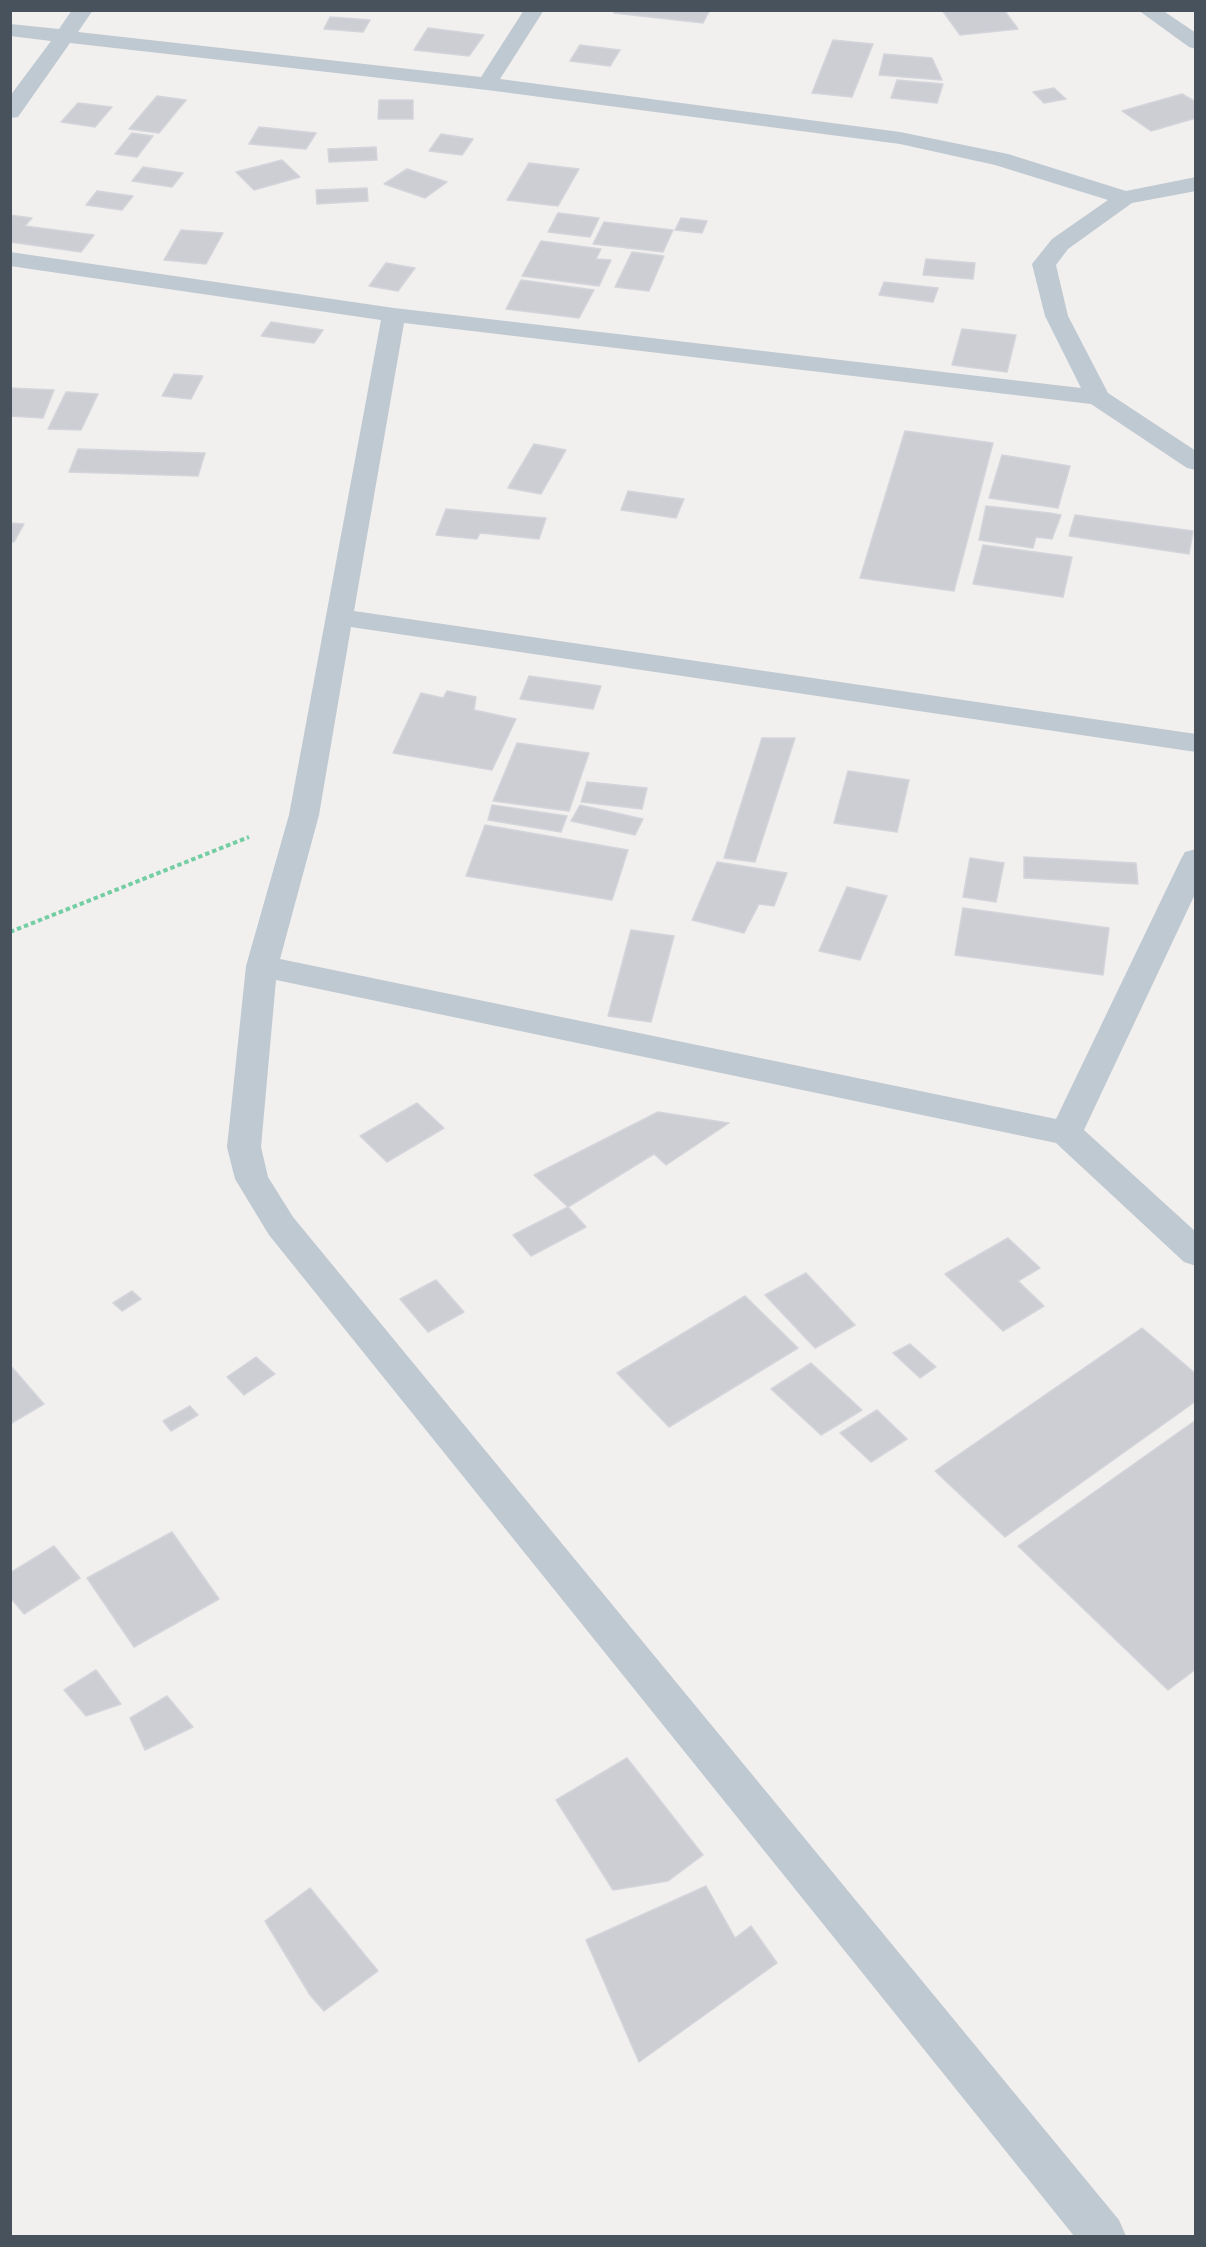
<!DOCTYPE html>
<style>
body{margin:0}
#map{position:relative;width:1206px;height:2247px;overflow:hidden;background:#f2efef;font-family:"Public Sans",sans-serif}
canvas{display:block}
.frame{position:absolute;inset:0;border:12px solid #47525d;pointer-events:none}
</style>
<div id="map">
<canvas width="1206" height="2247"></canvas>
<div class="frame"></div>
</div>
<script>
const ctx = document.querySelector('canvas').getContext('2d');
ctx.lineJoin = 'round';
function fill(path, color) { ctx.fillStyle = color; ctx.fill(path, 'evenodd'); }
function strokePath(path, color, width, dash) { ctx.strokeStyle = color; ctx.lineWidth = width; ctx.lineCap = dash ? 'butt' : 'round'; ctx.setLineDash(dash || []); ctx.stroke(path); }
const building = new Path2D(`
 M 616,10 L 710,10 L 703,23 L 614,13 Z
 M 942,10 L 1004,10 L 1018,29 L 960,35 Z
 M 330,17 L 370,20 L 363,32 L 324,29 Z
 M 428,28 L 484,35 L 469,56 L 414,50 Z
 M 833,40 L 873,44 L 852,97 L 812,93 Z
 M 580,45 L 620,50 L 610,66 L 570,61 Z
 M 884,54 L 932,58 L 942,80 L 879,75 Z
 M 897,80 L 943,84 L 937,103 L 891,98 Z
 M 1054,88 L 1066,99 L 1044,103 L 1033,92 Z
 M 1182,94 L 1196,102 L 1196,118 L 1151,131 L 1122,111 Z
 M 157,96 L 186,100 L 159,133 L 129,129 Z
 M 379,100 L 413,100 L 413,119 L 378,119 Z
 M 78,103 L 112,107 L 95,127 L 61,122 Z
 M 259,127 L 316,133 L 306,149 L 249,144 Z
 M 132,133 L 153,136 L 137,157 L 115,154 Z
 M 441,134 L 473,139 L 462,155 L 429,151 Z
 M 376,147 L 377,160 L 329,162 L 328,149 Z
 M 282,160 L 300,177 L 254,190 L 236,172 Z
 M 529,163 L 579,169 L 558,206 L 507,200 Z
 M 143,167 L 183,173 L 172,187 L 132,181 Z
 M 407,169 L 447,182 L 425,198 L 384,184 Z
 M 367,188 L 368,201 L 317,204 L 316,190 Z
 M 97,191 L 133,196 L 122,210 L 86,205 Z
 M 558,213 L 599,218 L 590,237 L 548,232 Z
 M 10,215 L 32,218 L 25,226 L 94,235 L 81,252 L 10,242 Z
 M 681,218 L 707,221 L 702,233 L 675,230 Z
 M 604,222 L 673,230 L 663,252 L 593,244 Z
 M 181,230 L 223,233 L 206,264 L 164,260 Z
 M 541,241 L 601,249 L 596,259 L 611,260 L 599,286 L 522,276 Z
 M 632,252 L 664,256 L 649,291 L 615,287 Z
 M 926,259 L 975,263 L 973,279 L 923,275 Z
 M 386,263 L 415,268 L 398,291 L 369,286 Z
 M 521,280 L 594,290 L 579,318 L 506,309 Z
 M 884,282 L 938,288 L 933,302 L 879,295 Z
 M 271,322 L 323,330 L 314,343 L 261,336 Z
 M 962,329 L 1016,335 L 1007,372 L 952,365 Z
 M 174,374 L 203,376 L 191,399 L 162,396 Z
 M 10,388 L 54,390 L 43,418 L 10,416 Z
 M 66,392 L 98,394 L 81,430 L 48,429 Z
 M 905,431 L 993,443 L 954,591 L 860,578 Z
 M 534,444 L 566,450 L 541,494 L 508,488 Z
 M 78,449 L 205,453 L 198,476 L 69,472 Z
 M 1002,455 L 1070,466 L 1058,508 L 989,498 Z
 M 628,491 L 684,499 L 676,518 L 621,510 Z
 M 986,506 L 1050,513 L 1061,515 L 1052,539 L 1036,537 L 1033,548 L 979,540 Z
 M 446,509 L 546,518 L 539,539 L 480,533 L 477,539 L 436,535 Z
 M 1075,515 L 1193,531 L 1189,554 L 1069,536 Z
 M 10,523 L 24,524 L 14,542 L 10,542 Z
 M 983,545 L 1072,557 L 1063,597 L 973,584 Z
 M 529,676 L 601,686 L 593,709 L 520,699 Z
 M 447,691 L 476,697 L 474,710 L 516,719 L 492,770 L 393,753 L 421,693 L 443,698 Z
 M 762,738 L 795,738 L 755,862 L 724,858 Z
 M 517,743 L 589,753 L 569,811 L 493,801 Z
 M 848,771 L 909,780 L 897,832 L 834,823 Z
 M 587,782 L 647,788 L 642,809 L 581,802 Z
 M 492,805 L 567,816 L 561,832 L 488,820 Z
 M 580,805 L 643,819 L 635,835 L 571,821 Z
 M 485,825 L 628,850 L 612,900 L 466,876 Z
 M 1024,857 L 1136,863 L 1138,884 L 1024,878 Z
 M 970,858 L 1004,863 L 996,902 L 963,897 Z
 M 717,862 L 787,873 L 774,906 L 759,904 L 744,933 L 692,920 Z
 M 847,887 L 887,896 L 860,960 L 819,951 Z
 M 963,908 L 1109,928 L 1103,975 L 955,955 Z
 M 631,930 L 674,936 L 651,1022 L 608,1016 Z
 M 417,1103 L 444,1128 L 387,1162 L 360,1136 Z
 M 658,1112 L 729,1123 L 666,1165 L 654,1154 L 568,1207 L 534,1175 Z
 M 568,1207 L 586,1227 L 531,1256 L 513,1235 Z
 M 1008,1238 L 1040,1268 L 1018,1281 L 1044,1306 L 1003,1331 L 945,1274 Z
 M 806,1273 L 855,1325 L 815,1348 L 765,1295 Z
 M 436,1280 L 464,1312 L 428,1332 L 400,1299 Z
 M 132,1291 L 141,1299 L 122,1311 L 113,1303 Z
 M 745,1296 L 798,1348 L 669,1427 L 617,1373 Z
 M 1142,1328 L 1196,1374 L 1196,1401 L 1005,1537 L 935,1471 Z
 M 910,1344 L 936,1367 L 920,1378 L 893,1353 Z
 M 256,1357 L 275,1374 L 244,1395 L 227,1377 Z
 M 811,1363 L 862,1410 L 821,1435 L 771,1389 Z
 M 10,1365 L 44,1404 L 10,1424 Z
 M 190,1406 L 198,1415 L 171,1431 L 163,1421 Z
 M 877,1410 L 907,1439 L 871,1462 L 840,1433 Z
 M 1196,1420 L 1196,1669 L 1168,1690 L 1018,1546 Z
 M 172,1532 L 219,1599 L 134,1647 L 87,1578 Z
 M 54,1546 L 80,1578 L 24,1614 L 10,1597 L 10,1573 Z
 M 96,1670 L 121,1704 L 86,1716 L 64,1690 Z
 M 167,1696 L 193,1727 L 145,1750 L 130,1718 Z
 M 627,1758 L 703,1855 L 668,1881 L 613,1890 L 556,1800 Z
 M 706,1886 L 735,1938 L 751,1926 L 777,1963 L 639,2062 L 586,1940 Z
 M 310,1888 L 378,1971 L 324,2011 L 310,1995 L 265,1921 Z`);
fill(building, '#ccced4');
strokePath(building, '#d3d5db', 1.5);
strokePath(new Path2D(`
 M 10,932 L 249,837`), '#74cea4', 4, [4.5, 3]);
fill(new Path2D(`
 M 72,10 L 93,10 L 78,32 L 481,77 L 524,10 L 544,10 L 500,79 L 900,132 L 1008,154 L 1126,191 L 1196,177 L 1196,191 L 1132,203 L 1068,249 L 1056,265 L 1068,316 L 1108,393 L 1196,451 L 1196,470 L 1187,468 L 1091,404 L 404,323 L 354,611 L 1196,734 L 1196,752 L 351,627 L 319,815 L 280,959 L 1056,1119 L 1181,859 L 1185,852 L 1196,849 L 1196,892 L 1084,1130 L 1196,1232 L 1196,1266 L 1184,1262 L 1056,1143 L 276,980 L 261,1147 L 268,1177 L 293,1217 L 1119,2220 L 1126,2236 L 1074,2236 L 269,1235 L 235,1179 L 227,1147 L 246,966 L 289,815 L 381,320 L 10,266 L 10,252 L 394,308 L 1081,388 L 1045,316 L 1032,264 L 1052,239 L 1108,200 L 995,165 L 900,144 L 487,90 L 70,43 L 18,117 L 10,118 L 10,96 L 51,41 L 10,36 L 10,24 L 59,29 Z
 M 1138,10 L 1162,10 L 1196,33 L 1196,49 L 1189,47 Z`), '#bfc9d1');
</script>
